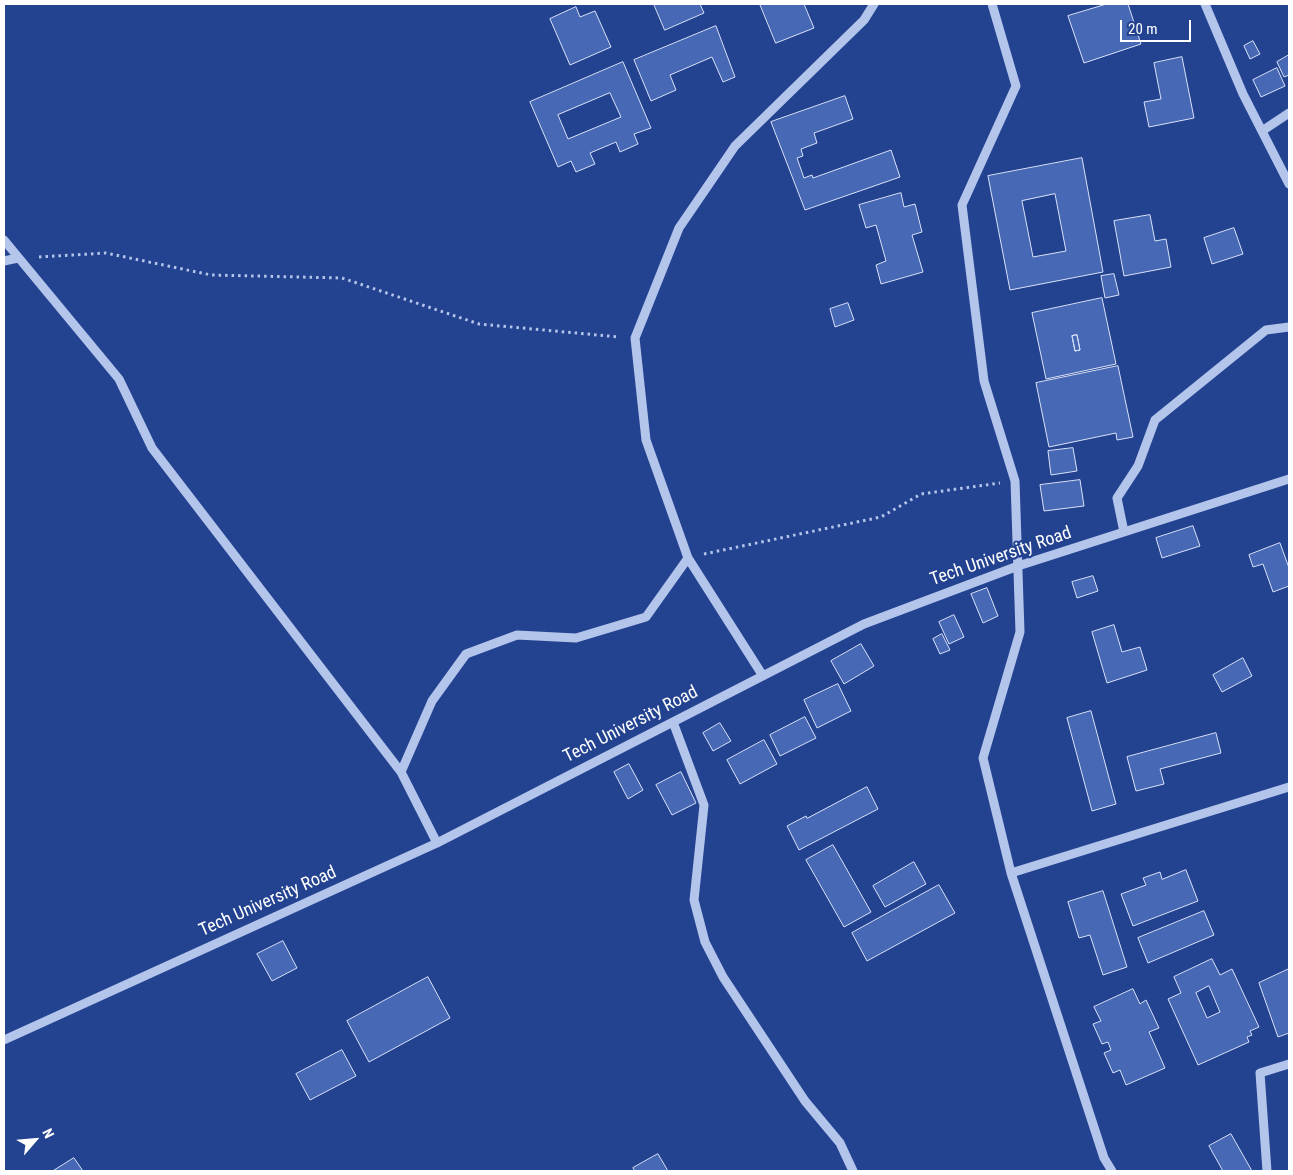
<!DOCTYPE html>
<style>
body{margin:0}
#map{position:relative;width:1293px;height:1175px;overflow:hidden;background:#234290;font-family:"Roboto Condensed",sans-serif}
canvas{display:block}
.frame{position:absolute;inset:0;border:5px solid #fff;pointer-events:none}
.north{position:absolute;left:10px;top:1115px;width:50px;height:50px;-webkit-text-stroke:4px #234290;paint-order:stroke;rotate:63deg;font-size:14px;font-weight:700;line-height:20px;text-align:center;color:#fff}
.north::after{content:'';display:block;margin:auto;width:18px;height:22px;background:#fff;clip-path:polygon(50% 0,100% 100%,50% 72%,0 100%)}
.scale{position:absolute;left:1120px;top:20px;width:71px;height:22px;box-sizing:border-box;border:2px solid #fff;border-top:0;padding-left:6px;font-size:15px;line-height:18px;white-space:nowrap;color:#fff;-webkit-text-stroke:4px #234290;paint-order:stroke}
</style>
<div id="map">
<canvas width="1293" height="1175"></canvas>
<div class="frame"></div>
<div class="north">N</div>
<div class="scale">20 m</div>
</div>
<script>
const ctx = document.querySelector('canvas').getContext('2d');
ctx.lineJoin = 'round';
function fill(path, color) { ctx.fillStyle = color; ctx.fill(path, 'evenodd'); }
function strokePath(path, color, width, dash) { ctx.strokeStyle = color; ctx.lineWidth = width; ctx.lineCap = dash ? 'butt' : 'round'; ctx.setLineDash(dash || []); ctx.stroke(path); }
function write(font, color, halo, rows, align = 'center') {
  ctx.font = font + ' "Roboto Condensed",sans-serif'; ctx.lineWidth = 4.5; ctx.setLineDash([]); ctx.textBaseline = 'middle'; ctx.strokeStyle = halo; ctx.fillStyle = color; for (const [text, x, y, turn = 0] of rows) {
    ctx.save(); ctx.translate(x, y); ctx.rotate((+turn || 0) * Math.PI / 180); ctx.textAlign = isNaN(turn) ? turn : align; if (halo) ctx.strokeText(text, 0, 0); ctx.fillText(text, 0, 0); ctx.restore();
  }
}
const building = new Path2D(`
 M 654,4 L 700,4 L 704,13 L 665,30 Z
 M 760,4 L 804,4 L 814,28 L 776,43 Z
 M 1107,4 L 1128,4 L 1141,44 L 1084,63 L 1068,16 Z
 M 576,7 L 580,17 L 595,11 L 611,47 L 570,65 L 550,19 Z
 M 716,26 L 735,77 L 723,82 L 712,57 L 670,75 L 676,90 L 651,101 L 634,60 Z
 M 1253,41 L 1260,54 L 1250,59 L 1244,46 Z
 M 1289,55 L 1289,75 L 1284,77 L 1277,62 Z
 M 1182,57 L 1194,118 L 1149,127 L 1144,102 L 1161,99 L 1154,63 Z
 M 623,62 L 651,128 L 634,134 L 638,144 L 620,152 L 616,142 L 590,153 L 595,164 L 576,172 L 571,161 L 558,167 L 530,102 ZM 610,93 L 621,117 L 568,139 L 558,115 Z
 M 1277,68 L 1285,86 L 1261,97 L 1253,80 Z
 M 845,96 L 853,119 L 814,133 L 817,143 L 801,149 L 803,156 L 797,158 L 804,178 L 812,175 L 813,178 L 891,150 L 900,177 L 805,210 L 771,122 Z
 M 1082,158 L 1103,272 L 1010,290 L 988,176 ZM 1055,194 L 1066,251 L 1033,257 L 1022,201 Z
 M 901,193 L 904,207 L 915,204 L 922,232 L 912,235 L 923,272 L 881,284 L 876,265 L 886,261 L 876,225 L 866,228 L 859,205 Z
 M 1150,215 L 1155,241 L 1166,239 L 1171,267 L 1124,276 L 1114,221 Z
 M 1234,228 L 1243,254 L 1212,264 L 1204,238 Z
 M 1114,274 L 1119,295 L 1105,298 L 1101,276 Z
 M 1102,298 L 1116,364 L 1046,379 L 1032,313 ZM 1077,335 L 1080,350 L 1075,351 L 1072,336 Z
 M 848,303 L 854,320 L 835,327 L 830,309 Z
 M 1077,335 L 1080,350 L 1075,351 L 1072,336 Z
 M 1118,366 L 1133,437 L 1117,440 L 1116,433 L 1049,447 L 1036,383 Z
 M 1073,448 L 1077,471 L 1051,475 L 1048,451 Z
 M 1080,480 L 1084,506 L 1044,511 L 1040,485 Z
 M 1193,526 L 1200,546 L 1162,558 L 1156,538 Z
 M 1280,543 L 1289,568 L 1289,586 L 1273,592 L 1263,564 L 1253,567 L 1249,555 Z
 M 1093,576 L 1098,591 L 1077,598 L 1072,582 Z
 M 987,588 L 998,616 L 983,623 L 971,594 Z
 M 954,615 L 964,637 L 949,644 L 939,622 Z
 M 1114,625 L 1122,652 L 1140,647 L 1147,670 L 1107,683 L 1092,632 Z
 M 942,634 L 950,650 L 940,654 L 933,639 Z
 M 861,644 L 874,666 L 844,684 L 831,661 Z
 M 1243,658 L 1252,676 L 1222,692 L 1213,675 Z
 M 838,684 L 851,711 L 817,728 L 804,700 Z
 M 1091,711 L 1116,804 L 1092,811 L 1067,718 Z
 M 805,717 L 816,738 L 780,756 L 770,735 Z
 M 720,723 L 731,741 L 713,751 L 703,733 Z
 M 1216,733 L 1221,753 L 1160,769 L 1164,784 L 1136,791 L 1127,757 Z
 M 764,740 L 777,764 L 740,784 L 727,760 Z
 M 629,764 L 643,790 L 628,799 L 614,772 Z
 M 681,772 L 696,803 L 672,815 L 656,785 Z
 M 867,787 L 878,809 L 799,850 L 787,826 L 806,816 L 807,818 Z
 M 833,845 L 871,912 L 844,927 L 806,860 Z
 M 914,862 L 926,884 L 885,907 L 873,886 Z
 M 1186,870 L 1198,901 L 1133,926 L 1121,894 L 1146,885 L 1143,878 L 1160,872 L 1162,879 Z
 M 939,885 L 955,913 L 867,961 L 852,933 Z
 M 1103,891 L 1127,967 L 1103,975 L 1090,935 L 1079,938 L 1068,902 Z
 M 1204,911 L 1214,935 L 1148,963 L 1138,938 Z
 M 283,941 L 297,968 L 272,981 L 257,954 Z
 M 1212,959 L 1220,975 L 1232,969 L 1259,1027 L 1250,1031 L 1252,1035 L 1247,1037 L 1249,1042 L 1198,1065 L 1168,999 L 1181,993 L 1174,977 ZM 1209,986 L 1220,1012 L 1207,1018 L 1196,993 Z
 M 1289,969 L 1289,1033 L 1278,1037 L 1259,983 Z
 M 428,977 L 450,1018 L 369,1062 L 347,1021 Z
 M 1133,989 L 1140,1004 L 1146,1000 L 1159,1028 L 1149,1032 L 1165,1068 L 1126,1085 L 1120,1070 L 1113,1073 L 1104,1053 L 1111,1050 L 1108,1042 L 1102,1044 L 1093,1024 L 1101,1021 L 1094,1007 Z
 M 342,1050 L 356,1076 L 310,1100 L 296,1074 Z
 M 1231,1134 L 1252,1171 L 1223,1171 L 1209,1146 Z
 M 658,1154 L 668,1171 L 635,1171 L 633,1168 Z
 M 74,1158 L 83,1171 L 53,1171 Z`);
fill(building, '#4768b4');
strokePath(building, '#d9e2f9', 1);
strokePath(new Path2D(`
 M 39,257 L 106,253 L 211,275 L 342,278 L 479,324 L 619,337
 M 704,554 L 881,517 L 921,494 L 1000,483`), '#b4c5ec', 3, [2.5, 4]);
strokePath(new Path2D(`
 M 992,4 L 1016,86 L 962,205 L 984,381 L 1015,481 L 1020,632 L 983,758 L 1011,873 L 1104,1158 L 1112,1171
 M 1205,4 L 1243,94 L 1289,184
 M 1262,131 L 1289,113
 M 4,240 L 119,379 L 152,448 L 401,772 L 437,843
 M 4,261 L 18,258
 M 1124,532 L 1117,498 L 1138,466 L 1155,420 L 1266,330 L 1289,327
 M 688,558 L 763,676
 M 673,722 L 704,805 L 694,900 L 705,942 L 723,977 L 805,1101 L 840,1143 L 853,1171
 M 401,772 L 432,701 L 466,654 L 517,635 L 576,638 L 646,617 L 688,558 L 646,440 L 635,338 L 679,228 L 735,146 L 864,20 L 874,4
 M 1011,873 L 1289,787
 M 4,1040 L 437,843 L 864,624 L 1018,566 L 1289,479
 M 1267,1171 L 1260,1073 L 1289,1064`), '#b4c5ec', 9);
write('18px', '#fff', '#234290', [
 ["Tech University Road",1001,557,-19],
 ["Tech University Road",631,725,-27],
 ["Tech University Road",268,902,-24]
]);
</script>
